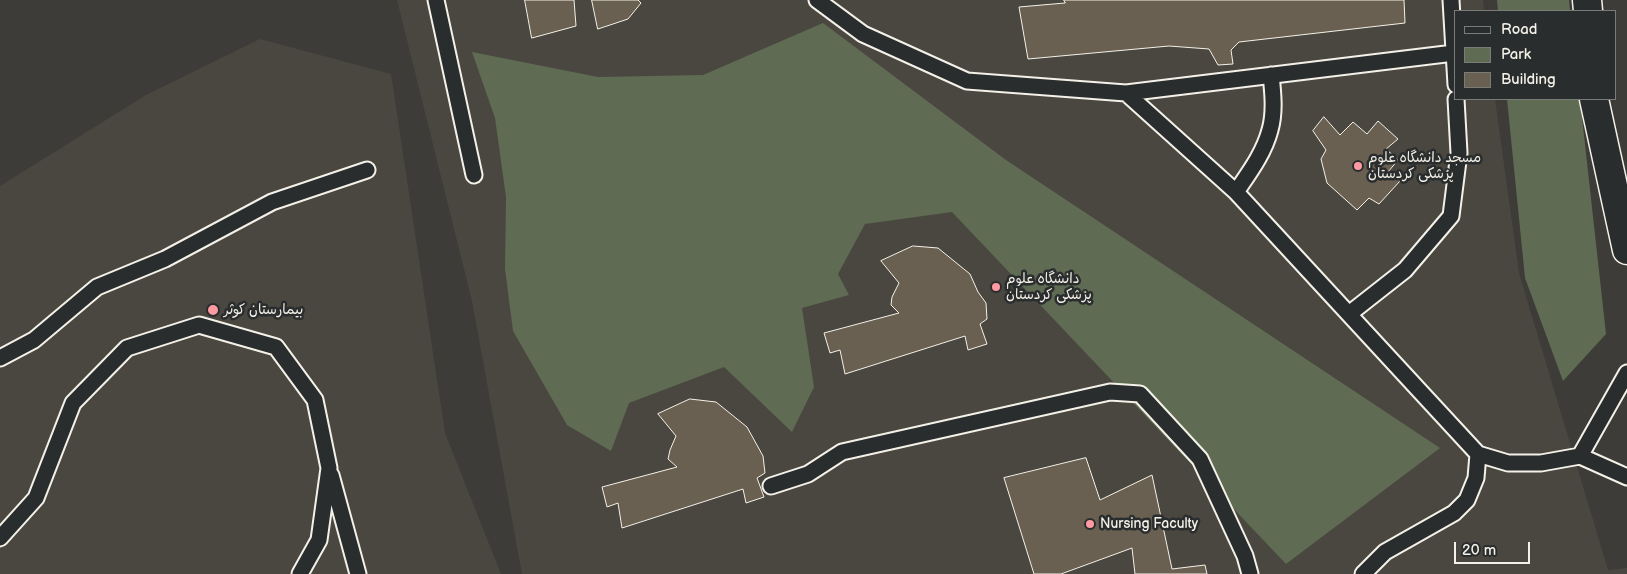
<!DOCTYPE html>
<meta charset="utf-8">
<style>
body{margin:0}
#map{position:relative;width:1627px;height:574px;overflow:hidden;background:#3d3c38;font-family:"Balsamiq Sans",sans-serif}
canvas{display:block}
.legend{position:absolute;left:1454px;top:10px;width:162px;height:90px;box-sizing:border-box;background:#2a2d2e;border:1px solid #7b7b78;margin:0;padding:6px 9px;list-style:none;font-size:15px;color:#f4f1e8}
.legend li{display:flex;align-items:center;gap:10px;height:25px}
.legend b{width:25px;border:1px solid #7b7b78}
.scale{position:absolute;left:1454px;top:542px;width:76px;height:22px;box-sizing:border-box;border:2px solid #f4f1e8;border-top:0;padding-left:6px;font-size:15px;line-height:18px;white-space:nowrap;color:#f4f1e8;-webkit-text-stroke:4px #2a2d2e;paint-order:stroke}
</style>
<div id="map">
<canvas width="1627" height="574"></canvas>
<ul class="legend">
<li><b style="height:6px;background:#2a2d2e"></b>Road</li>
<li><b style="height:14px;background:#5f6b52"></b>Park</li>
<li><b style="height:14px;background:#696051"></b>Building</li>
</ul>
<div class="scale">20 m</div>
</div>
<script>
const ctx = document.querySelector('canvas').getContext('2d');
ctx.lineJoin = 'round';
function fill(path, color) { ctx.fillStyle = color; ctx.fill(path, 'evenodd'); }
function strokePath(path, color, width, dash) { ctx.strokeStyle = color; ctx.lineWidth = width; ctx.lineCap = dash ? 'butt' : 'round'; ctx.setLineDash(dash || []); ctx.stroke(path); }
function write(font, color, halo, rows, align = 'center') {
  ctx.font = font + ' "Balsamiq Sans","Playpen Sans Arabic",sans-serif'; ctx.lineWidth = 5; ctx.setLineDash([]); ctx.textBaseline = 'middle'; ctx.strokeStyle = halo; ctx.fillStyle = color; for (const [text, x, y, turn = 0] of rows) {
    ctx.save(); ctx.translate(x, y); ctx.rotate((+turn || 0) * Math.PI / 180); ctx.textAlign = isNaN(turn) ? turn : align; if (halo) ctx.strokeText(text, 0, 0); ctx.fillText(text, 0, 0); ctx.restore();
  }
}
fill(new Path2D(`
 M 397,0 L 1483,0 L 1484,11 L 1456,11 L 1456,99 L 1495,99 L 1519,273 L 1608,570 L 1627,568 L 1627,574 L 522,574 L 472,301 Z
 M 260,39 L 391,74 L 445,433 L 501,574 L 0,574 L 0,186 L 146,95 Z`), '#4a4740');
fill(new Path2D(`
 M 1497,0 L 1569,0 L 1570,11 L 1498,11 Z
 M 823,23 L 1006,160 L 1440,448 L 1286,564 L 952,212 L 865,224 L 838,274 L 849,295 L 802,308 L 814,387 L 792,432 L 724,367 L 629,403 L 611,451 L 567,425 L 513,331 L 505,269 L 506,197 L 495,118 L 472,52 L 598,77 L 703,75 Z
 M 1507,99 L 1580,99 L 1606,334 L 1563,381 L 1525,278 Z`), '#5f6b52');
const building = new Path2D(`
 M 525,0 L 574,0 L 576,26 L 532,38 Z
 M 592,0 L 638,0 L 641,3 L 628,19 L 598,29 Z
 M 1064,0 L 1404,0 L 1405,23 L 1239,42 L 1231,50 L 1233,64 L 1218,65 L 1209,49 L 1169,46 L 1028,59 L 1019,7 L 1065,3 Z
 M 1324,117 L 1340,135 L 1353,122 L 1367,134 L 1378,121 L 1398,139 L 1386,149 L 1398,160 L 1388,172 L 1400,181 L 1379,204 L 1369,198 L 1357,210 L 1327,183 L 1321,159 L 1326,150 L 1313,131 Z
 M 913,246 L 938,248 L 970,274 L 978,292 L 986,303 L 987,319 L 980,324 L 987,344 L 968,350 L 965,336 L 845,374 L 840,350 L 830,353 L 824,333 L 899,313 L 891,305 L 892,297 L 899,283 L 881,261 Z
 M 690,399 L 716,402 L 747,427 L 763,456 L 765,473 L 757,478 L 764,497 L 746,503 L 743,489 L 622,528 L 618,503 L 607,507 L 602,487 L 677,467 L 668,459 L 670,450 L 676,436 L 658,414 Z
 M 1086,458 L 1100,500 L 1152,475 L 1172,569 L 1205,565 L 1207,574 L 1135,574 L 1132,548 L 1061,574 L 1034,574 L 1004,478 Z`);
fill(building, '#696051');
strokePath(building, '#f4f1e8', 1);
const service = new Path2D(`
 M 436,0 L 474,175
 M 817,0 L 863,34 L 967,81 L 1126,93 L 1236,192 L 1478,454 L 1508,463 L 1541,463 L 1580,456
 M 1451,0 L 1456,85
 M 1126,93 L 1454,53
 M 1236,192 C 1249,173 1264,153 1270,130 C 1275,113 1273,93 1271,75
 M 1349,314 L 1405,270 L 1451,216 L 1459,153 L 1456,99
 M 0,358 L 34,340 L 97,287 L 165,259 L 272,202 L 367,170
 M 1627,373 L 1580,456 L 1627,477
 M 331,475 L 358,574
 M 771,486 L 808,474 L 842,452 L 1110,392 L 1140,394 L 1200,459 L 1245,556 L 1250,574
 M 0,538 L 36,498 L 73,403 L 127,348 L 199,325 L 276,347 L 315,400 L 329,468 L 319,540 L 300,574
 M 1363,574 L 1385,552 L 1454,513 L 1467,500 L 1476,478 L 1478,454`);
const secondary = new Path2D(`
 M 1587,0 L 1588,11
 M 1594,99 L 1627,250`);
strokePath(service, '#f4f1e8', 19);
strokePath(secondary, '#f4f1e8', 31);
strokePath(service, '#2a2d2e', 15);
strokePath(secondary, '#2a2d2e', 28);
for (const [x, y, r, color] of [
 [1358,166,5,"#ff9aa2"],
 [996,287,5,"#ff9aa2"],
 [213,310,6,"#ff9aa2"],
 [1090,524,5,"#ff9aa2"]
]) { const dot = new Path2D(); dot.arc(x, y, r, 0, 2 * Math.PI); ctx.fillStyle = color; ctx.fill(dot); strokePath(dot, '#2a2d2e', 2); }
write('14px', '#f4f1e8', '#2a2d2e', [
 ["مسجد دانشگاه علوم",1368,158],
 ["پزشکی کردستان",1368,174],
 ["دانشگاه علوم",1006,279],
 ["پزشکی کردستان",1006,295],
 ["بیمارستان کوثر",224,310],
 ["Nursing Faculty",1100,524]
], 'left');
</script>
